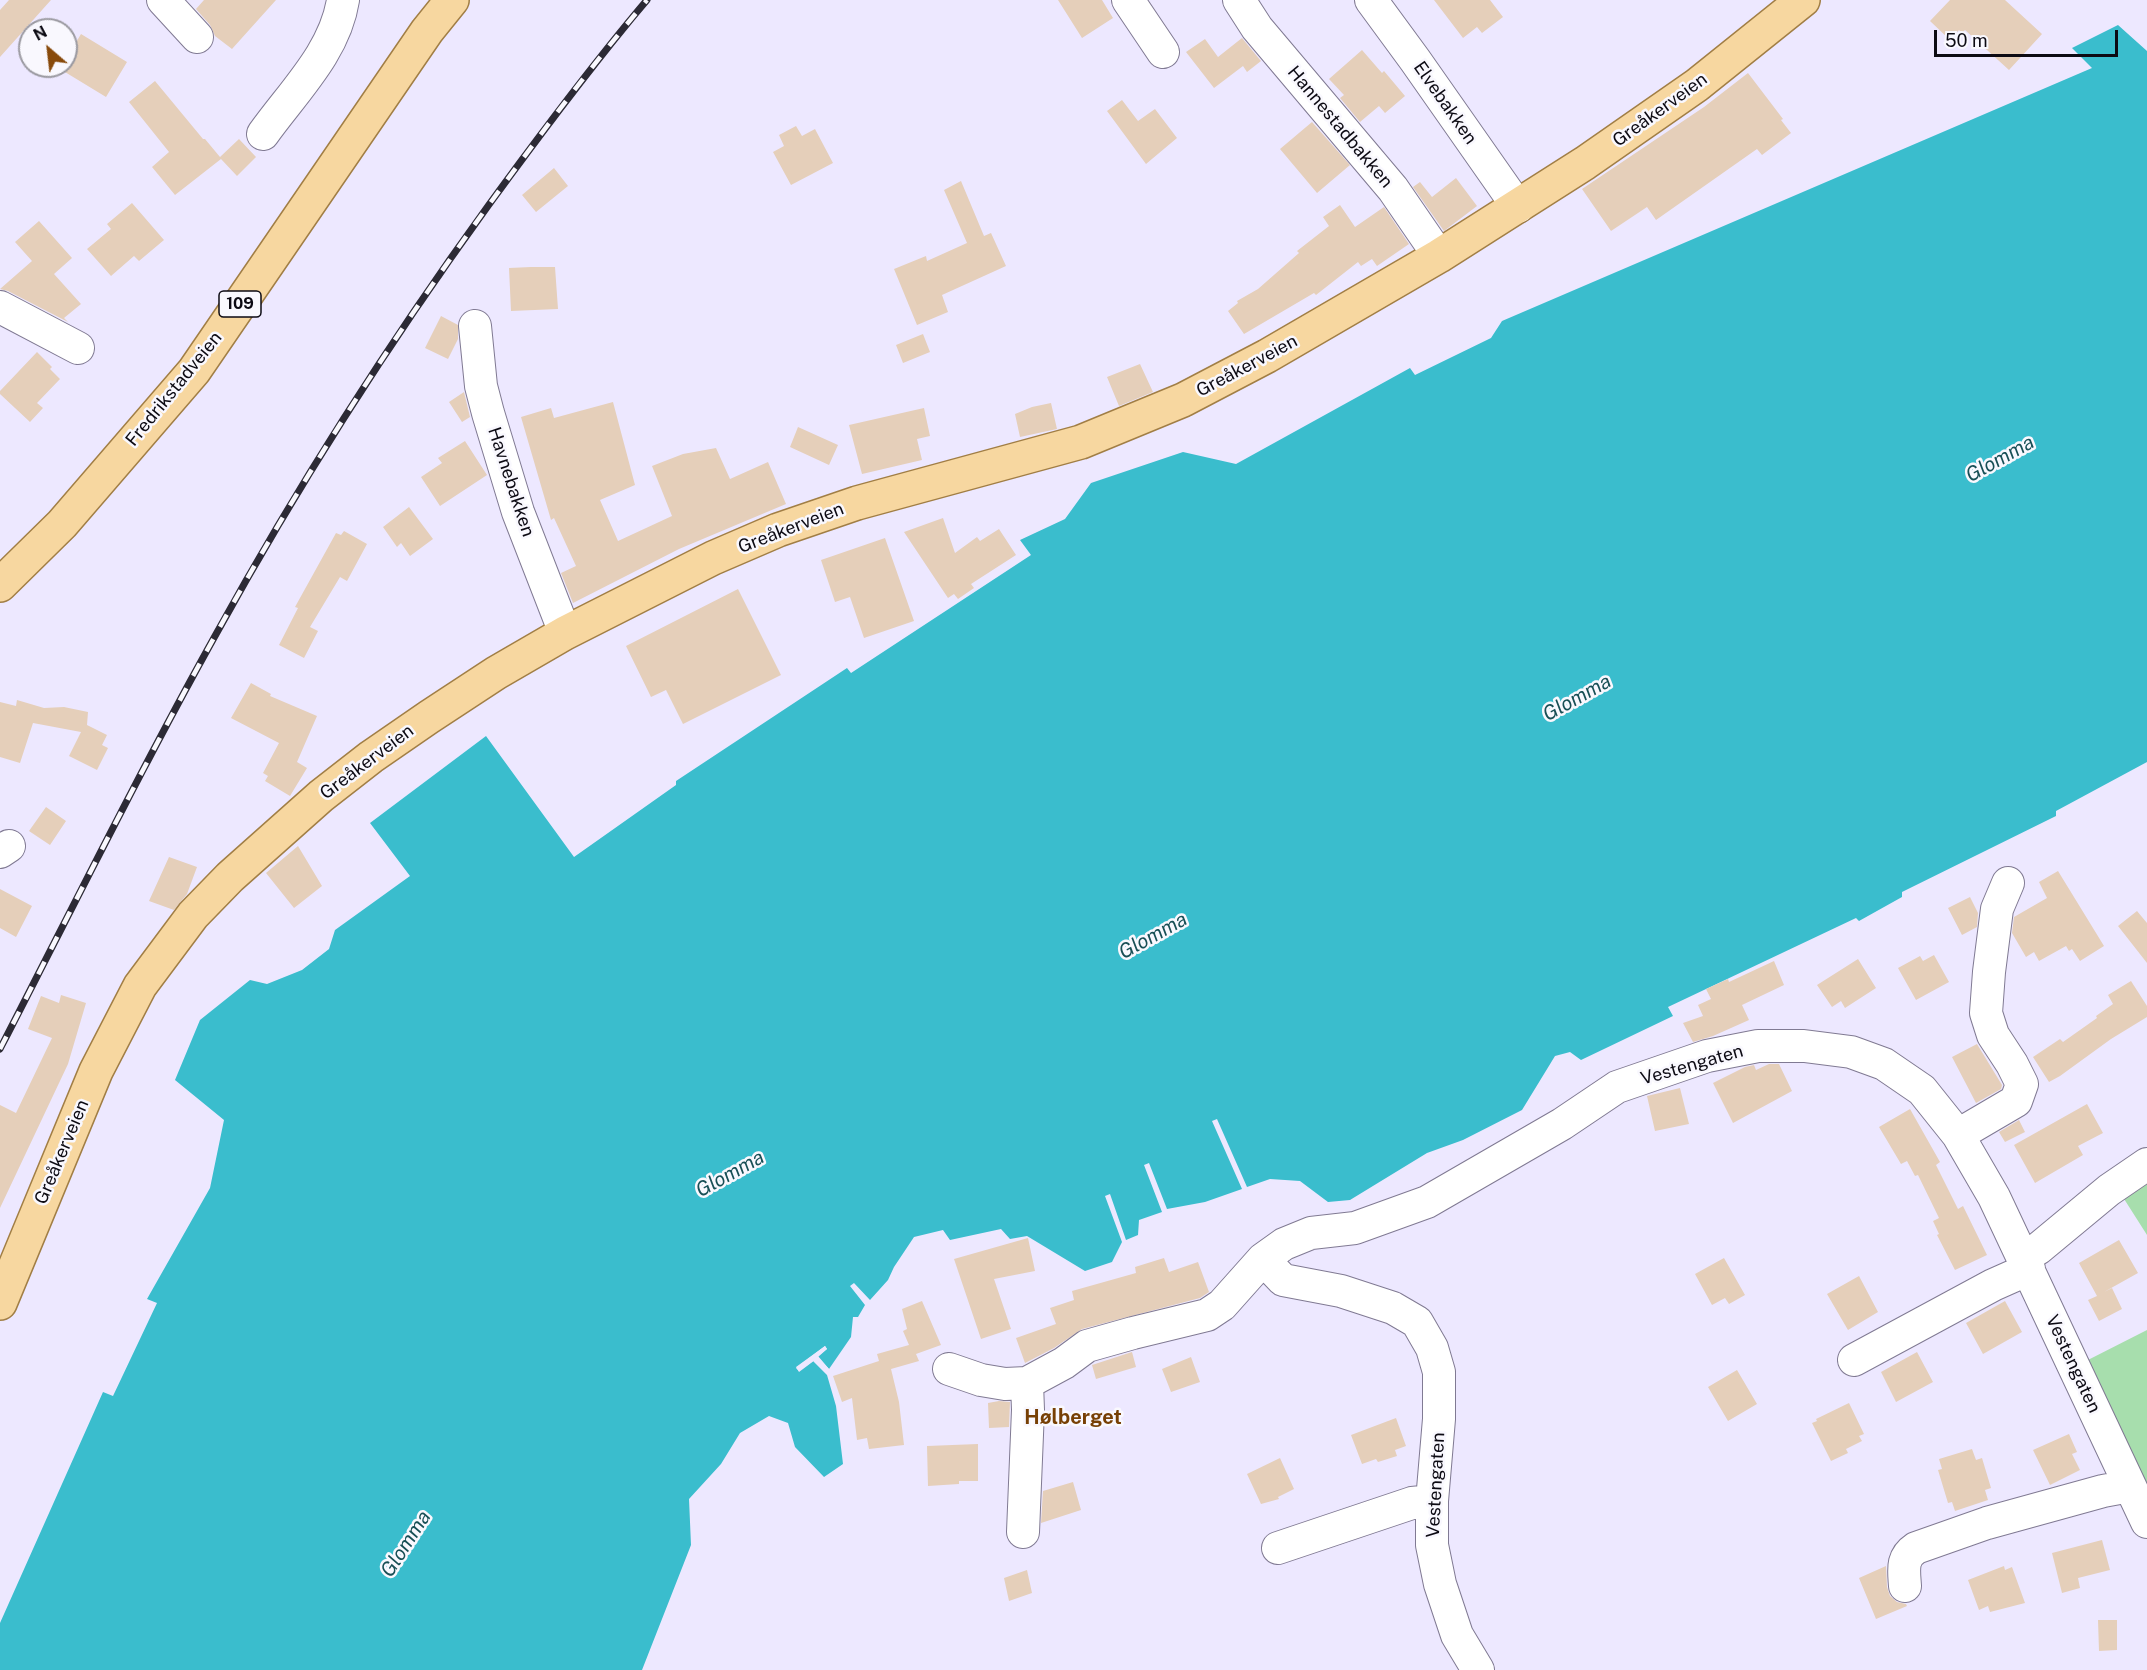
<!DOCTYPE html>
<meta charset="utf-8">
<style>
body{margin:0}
#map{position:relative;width:2147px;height:1670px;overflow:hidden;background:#ede8ff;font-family:"Public Sans",sans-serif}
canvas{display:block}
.north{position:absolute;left:18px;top:18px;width:60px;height:60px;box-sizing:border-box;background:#f9f8fe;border:2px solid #9a99a0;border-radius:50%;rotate:332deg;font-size:16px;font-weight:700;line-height:24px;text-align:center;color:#0c0a13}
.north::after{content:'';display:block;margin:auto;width:21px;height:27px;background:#884a0b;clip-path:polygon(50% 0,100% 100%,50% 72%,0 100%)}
.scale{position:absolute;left:1934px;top:30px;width:184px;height:27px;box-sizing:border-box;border:3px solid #0c0a13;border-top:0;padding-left:8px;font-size:18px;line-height:21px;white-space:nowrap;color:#0c0a13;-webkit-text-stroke:4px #f9f8fe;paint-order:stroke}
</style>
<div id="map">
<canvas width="2147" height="1670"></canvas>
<div class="north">N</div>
<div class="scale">50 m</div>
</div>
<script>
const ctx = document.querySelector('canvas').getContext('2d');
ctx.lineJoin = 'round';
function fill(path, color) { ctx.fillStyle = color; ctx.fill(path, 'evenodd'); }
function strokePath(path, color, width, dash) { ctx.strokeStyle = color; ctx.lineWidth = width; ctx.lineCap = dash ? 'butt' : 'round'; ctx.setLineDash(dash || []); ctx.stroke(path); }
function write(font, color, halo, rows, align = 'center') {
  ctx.font = font + ' "Public Sans",sans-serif'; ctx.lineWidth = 5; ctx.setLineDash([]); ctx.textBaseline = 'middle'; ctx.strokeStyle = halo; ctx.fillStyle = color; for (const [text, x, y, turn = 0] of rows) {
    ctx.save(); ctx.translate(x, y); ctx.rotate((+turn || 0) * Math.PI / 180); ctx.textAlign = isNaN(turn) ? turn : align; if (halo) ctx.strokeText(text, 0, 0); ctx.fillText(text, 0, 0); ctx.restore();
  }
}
fill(new Path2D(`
 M 2147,1174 L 2147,1235 L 2119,1191 Z
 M 2147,1330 L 2147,1521 L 2082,1363 Z`), '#a7dead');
fill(new Path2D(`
 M 2118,25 L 2147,51 L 2147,762 L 2056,811 L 2056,816 L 1902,892 L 1902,897 L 1859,921 L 1856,918 L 1668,1007 L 1673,1016 L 1581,1060 L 1570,1052 L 1555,1056 L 1522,1110 L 1463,1140 L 1427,1153 L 1350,1200 L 1328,1202 L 1300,1181 L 1270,1179 L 1247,1187 L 1217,1119 L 1212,1121 L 1242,1189 L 1205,1202 L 1167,1209 L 1149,1163 L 1144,1165 L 1162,1212 L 1139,1220 L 1138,1235 L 1126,1240 L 1110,1194 L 1105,1196 L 1122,1242 L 1112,1262 L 1085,1271 L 1027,1236 L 1010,1239 L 1001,1229 L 950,1240 L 943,1230 L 914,1237 L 894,1267 L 888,1280 L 870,1300 L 854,1283 L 850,1286 L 865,1305 L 858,1317 L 853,1317 L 851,1337 L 829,1369 L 818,1356 L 827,1349 L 825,1346 L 796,1368 L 799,1371 L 813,1361 L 827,1375 L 836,1406 L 843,1464 L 824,1477 L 795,1447 L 788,1423 L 769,1416 L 740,1433 L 721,1464 L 689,1499 L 691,1545 L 642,1670 L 0,1670 L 0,1623 L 103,1392 L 113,1396 L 157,1303 L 147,1299 L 210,1188 L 224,1120 L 175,1080 L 200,1020 L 250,980 L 267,984 L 302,970 L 329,949 L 335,930 L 410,876 L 370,823 L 486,736 L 574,857 L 676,785 L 676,781 L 847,668 L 851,673 L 1031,555 L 1020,540 L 1065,519 L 1091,483 L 1183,452 L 1236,464 L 1410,368 L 1415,375 L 1491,338 L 1502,321 L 2092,68 L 2072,48 Z`), '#3abdcd');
fill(new Path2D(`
 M 825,1346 L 827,1349 L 818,1357 L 829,1369 L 827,1373 L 815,1360 L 799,1372 L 796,1367 Z`), '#ede8ff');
fill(new Path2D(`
 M 9,0 L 51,0 L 0,57 L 0,10 Z
 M 204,0 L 276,0 L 232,49 L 215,36 L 210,25 L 196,9 Z
 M 1058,0 L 1102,0 L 1113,18 L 1082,38 Z
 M 1434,0 L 1490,0 L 1503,17 L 1482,33 L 1477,27 L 1463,38 Z
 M 1950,0 L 2005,0 L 2042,34 L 2009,70 L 1965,30 L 1962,33 L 1959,30 L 1950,40 L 1930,21 Z
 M 81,34 L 127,62 L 106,97 L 60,69 L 62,66 L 66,66 L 66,59 Z
 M 1242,38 L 1261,61 L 1247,72 L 1243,66 L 1214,88 L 1186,52 L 1205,39 L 1218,57 Z
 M 1362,50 L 1382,73 L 1384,71 L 1405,96 L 1385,113 L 1379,106 L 1360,122 L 1340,98 L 1344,95 L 1329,79 Z
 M 1748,73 L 1783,119 L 1781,120 L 1791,133 L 1762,155 L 1757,149 L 1656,220 L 1647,207 L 1611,231 L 1582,189 L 1704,107 Z
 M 155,81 L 203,139 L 205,139 L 220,157 L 239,139 L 256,157 L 237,176 L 221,159 L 175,195 L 152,167 L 169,152 L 129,102 Z
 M 1122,100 L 1138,121 L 1155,109 L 1177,138 L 1146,164 L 1107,111 Z
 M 1312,122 L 1350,165 L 1317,193 L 1280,149 Z
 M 796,126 L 802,136 L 815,129 L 833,163 L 791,185 L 773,152 L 784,146 L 779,135 Z
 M 554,168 L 568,186 L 536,212 L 522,195 Z
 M 1456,178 L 1477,206 L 1444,231 L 1413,187 L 1420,182 L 1432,197 Z
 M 961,181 L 984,236 L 991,233 L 1006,266 L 942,295 L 948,312 L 917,325 L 894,269 L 926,256 L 927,261 L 967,243 L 944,190 Z
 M 132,203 L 164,240 L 139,261 L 134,256 L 111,276 L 87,249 L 111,229 L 107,224 Z
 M 1340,205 L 1355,227 L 1384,207 L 1409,244 L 1377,266 L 1372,259 L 1361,266 L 1358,262 L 1316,295 L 1314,293 L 1244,334 L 1228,311 L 1238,303 L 1237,301 L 1258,289 L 1299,253 L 1297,251 L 1329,226 L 1323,217 Z
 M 39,221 L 72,258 L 54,274 L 81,304 L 64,318 L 68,322 L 8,291 L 0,289 L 32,261 L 15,242 Z
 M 531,267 L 555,267 L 558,309 L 511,311 L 509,268 Z
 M 441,316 L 458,325 L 458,339 L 448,359 L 425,348 Z
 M 923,334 L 930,352 L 903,363 L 896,345 Z
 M 37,352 L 52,367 L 50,369 L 60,379 L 37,403 L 43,408 L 30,422 L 0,394 L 0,391 Z
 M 1140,364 L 1153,392 L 1119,406 L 1107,377 Z
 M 464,392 L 470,417 L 462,422 L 449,402 Z
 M 613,402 L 635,485 L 600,500 L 618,541 L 672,516 L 652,466 L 683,454 L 716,448 L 730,479 L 768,462 L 786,504 L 679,549 L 573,603 L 561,573 L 576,566 L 554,518 L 551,520 L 521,417 L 551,408 L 554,418 Z
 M 1051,403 L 1057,429 L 1020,437 L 1015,414 L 1032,407 Z
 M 924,408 L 930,436 L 917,439 L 922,460 L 862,474 L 849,425 Z
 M 798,427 L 838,445 L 829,465 L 790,447 Z
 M 465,441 L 487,475 L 440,506 L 421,477 L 442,463 L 438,458 Z
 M 409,507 L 433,539 L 410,556 L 401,543 L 397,547 L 383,527 Z
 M 943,518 L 955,553 L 977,537 L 980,541 L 999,529 L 1016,555 L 971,584 L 974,588 L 958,599 L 954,594 L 948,598 L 904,532 Z
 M 344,531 L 367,544 L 347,581 L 340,577 L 310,627 L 318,631 L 304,658 L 279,645 L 298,608 L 295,607 L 336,533 L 341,535 Z
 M 885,538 L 914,621 L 864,638 L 850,597 L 835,602 L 821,560 Z
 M 738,589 L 781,675 L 683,724 L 666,690 L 651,697 L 626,646 Z
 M 251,683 L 271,694 L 270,696 L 317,716 L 297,762 L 307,768 L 290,796 L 265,781 L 268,776 L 263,773 L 279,743 L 231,718 Z
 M 17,700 L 44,708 L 64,707 L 88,712 L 87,725 L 107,735 L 102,745 L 108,748 L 97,770 L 69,756 L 81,732 L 33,723 L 20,763 L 0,757 L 0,702 L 16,706 Z
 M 46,807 L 66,821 L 50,845 L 29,831 Z
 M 298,846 L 322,886 L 294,908 L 266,873 Z
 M 169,857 L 197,867 L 187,894 L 174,910 L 149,901 Z
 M 2058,871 L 2104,946 L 2080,961 L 2072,949 L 2069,951 L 2066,946 L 2039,961 L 2034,952 L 2026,957 L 2012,933 L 2014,917 L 2047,898 L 2039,882 Z
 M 0,889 L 32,906 L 16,937 L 0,928 Z
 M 1970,897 L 1978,913 L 1977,927 L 1962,935 L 1948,908 Z
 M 2137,911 L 2147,923 L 2147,963 L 2118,926 Z
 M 1934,955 L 1949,982 L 1916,1000 L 1898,968 L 1920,956 L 1923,961 Z
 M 1858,959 L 1876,988 L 1845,1008 L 1841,1001 L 1832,1007 L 1817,985 Z
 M 1774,961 L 1784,985 L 1742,1005 L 1749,1020 L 1713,1036 L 1693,1042 L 1683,1023 L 1703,1016 L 1698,1005 L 1711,999 L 1706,989 L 1728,979 L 1729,982 Z
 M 2131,981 L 2147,1006 L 2147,1017 L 2111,1039 L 2060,1076 L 2049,1082 L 2033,1057 L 2060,1039 L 2063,1042 L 2097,1018 L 2096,1016 L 2113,1004 L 2108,995 Z
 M 61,995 L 86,1003 L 68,1064 L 0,1208 L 0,1105 L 16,1113 L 52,1038 L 28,1029 L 41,996 L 59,1003 Z
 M 1977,1044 L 2002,1085 L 2001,1089 L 1976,1103 L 1952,1057 Z
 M 1769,1064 L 1779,1064 L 1792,1091 L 1733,1123 L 1713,1083 L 1745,1067 L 1754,1065 L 1756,1070 Z
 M 1680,1088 L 1689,1124 L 1655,1131 L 1647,1096 Z
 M 2087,1104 L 2103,1133 L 2078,1146 L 2083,1155 L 2035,1183 L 2014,1145 Z
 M 1910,1109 L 1940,1162 L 1936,1165 L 1958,1209 L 1963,1206 L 1987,1255 L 1955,1270 L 1937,1235 L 1939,1234 L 1933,1221 L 1939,1218 L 1918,1175 L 1915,1176 L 1907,1161 L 1901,1164 L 1879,1127 Z
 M 2019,1120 L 2025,1132 L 2005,1142 L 1999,1132 Z
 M 1028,1238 L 1035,1271 L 994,1279 L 1011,1329 L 981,1339 L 954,1259 Z
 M 2119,1240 L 2138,1273 L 2104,1292 L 2112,1288 L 2122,1309 L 2099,1321 L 2088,1300 L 2097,1296 L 2079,1263 Z
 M 1164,1258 L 1169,1272 L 1198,1262 L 1209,1292 L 1200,1298 L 1082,1329 L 1054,1348 L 1025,1363 L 1016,1338 L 1056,1324 L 1050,1308 L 1074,1300 L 1072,1291 L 1136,1273 L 1135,1267 Z
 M 1724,1258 L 1745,1295 L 1729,1304 L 1725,1298 L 1712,1305 L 1695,1274 Z
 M 1859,1276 L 1878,1312 L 1848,1330 L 1827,1294 Z
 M 922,1301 L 941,1345 L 916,1354 L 919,1361 L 891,1369 L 899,1402 L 904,1445 L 869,1449 L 867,1438 L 857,1440 L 852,1398 L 842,1402 L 833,1376 L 879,1361 L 877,1354 L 909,1345 L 903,1331 L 907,1329 L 902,1309 Z
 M 2005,1301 L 2022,1332 L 1983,1354 L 1966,1323 Z
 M 1132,1352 L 1136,1367 L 1096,1379 L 1092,1365 Z
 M 1917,1352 L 1933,1382 L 1896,1402 L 1881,1372 Z
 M 1191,1357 L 1200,1382 L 1171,1392 L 1162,1369 Z
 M 1737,1370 L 1757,1404 L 1728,1421 L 1708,1387 Z
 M 999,1401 L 1010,1402 L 1009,1427 L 989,1428 L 988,1403 Z
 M 1849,1403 L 1864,1434 L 1859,1436 L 1862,1441 L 1846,1449 L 1848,1453 L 1831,1461 L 1812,1423 L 1817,1421 L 1816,1419 Z
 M 1396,1418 L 1406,1446 L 1395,1450 L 1397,1456 L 1378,1462 L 1376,1459 L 1362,1464 L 1351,1435 Z
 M 2069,1434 L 2077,1452 L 2072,1454 L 2080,1470 L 2050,1485 L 2033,1450 Z
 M 978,1444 L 978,1481 L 959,1481 L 959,1484 L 928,1486 L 927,1446 Z
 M 1972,1449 L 1976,1460 L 1982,1458 L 1991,1488 L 1985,1490 L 1988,1500 L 1955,1511 L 1952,1502 L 1948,1503 L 1938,1470 L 1942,1469 L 1939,1459 Z
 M 1280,1458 L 1294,1489 L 1278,1497 L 1279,1499 L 1261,1504 L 1247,1474 Z
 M 1073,1482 L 1081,1510 L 1041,1523 L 1043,1491 Z
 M 2102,1540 L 2110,1570 L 2078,1578 L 2080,1588 L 2062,1593 L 2052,1553 Z
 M 1886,1566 L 1887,1587 L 1890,1596 L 1897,1602 L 1906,1604 L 1907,1606 L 1876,1619 L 1859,1578 Z
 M 2004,1566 L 2005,1570 L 2012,1567 L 2025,1603 L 1990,1612 L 1988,1606 L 1979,1610 L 1968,1580 Z
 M 1027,1570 L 1032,1593 L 1009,1601 L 1004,1578 Z
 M 2098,1620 L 2117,1620 L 2117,1650 L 2099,1651 Z`), '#e5cfba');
const minor = new Path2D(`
 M 163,0 L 197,37
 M 1128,0 L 1163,52
 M 1239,0 L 1257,28 L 1393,189 L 1439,256
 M 1371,0 L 1415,60 L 1518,207
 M 263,134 C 293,92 335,52 343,0
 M 0,307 L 78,348
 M 475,326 L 481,386 L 488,413 L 518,512 L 565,633
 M 0,852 L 9,846
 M 1958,1135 L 2016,1101 L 2022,1084 L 2012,1064 L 1993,1035 L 1986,1013 L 1989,972 L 1997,909 L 2008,883
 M 2023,1258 L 2039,1248 L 2109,1190 L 2147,1164
 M 1263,1259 L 1283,1280 L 1341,1291 L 1393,1308 L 1417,1322 L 1432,1348 L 1439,1372 L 1439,1419 L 1432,1501 L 1432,1545 L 1440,1584 L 1457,1635 L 1478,1670
 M 1854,1360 L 1993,1285 L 2029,1269
 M 949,1369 L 981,1380 L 1005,1384 L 1027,1383 L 1064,1363 L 1087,1346 L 1133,1333 L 1207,1315 L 1222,1305 L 1263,1259 L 1284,1244 L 1311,1233 L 1355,1228 L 1427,1202 L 1562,1124 L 1617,1087 L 1707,1056 L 1758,1046 L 1804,1046 L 1851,1052 L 1884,1064 L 1922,1090 L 1958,1135 L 1994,1197 L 2147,1522
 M 1023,1532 L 1028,1410 L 1027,1383
 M 1278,1548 L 1412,1503 L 1432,1501
 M 1905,1586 C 1904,1570 1901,1558 1916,1548 L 1987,1523 L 2103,1491 L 2130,1486`);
const major = new Path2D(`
 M 0,585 L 62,524 L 194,371 L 427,31 L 452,0
 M 0,1303 L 96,1071 L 140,986 L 193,915 L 230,877 L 321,796 L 371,757 L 429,717 L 496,673 L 565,633 L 713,558 L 778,530 L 857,503 L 1081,442 L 1183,400 L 1267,356 L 1439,256 L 1585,163 L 1697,85 L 1803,0`);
strokePath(minor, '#807a93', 34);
strokePath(major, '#a17e45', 36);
strokePath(minor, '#fff', 32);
strokePath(major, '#f7d7a0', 33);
const rail = new Path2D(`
 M 0,1049 C 71,911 140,771 215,636 C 297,487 388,344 488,206 C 539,136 591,66 647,0`);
strokePath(rail, '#2c2a35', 7);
strokePath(rail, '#f9f8fe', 4.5, [14]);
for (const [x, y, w] of [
 [240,304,42]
]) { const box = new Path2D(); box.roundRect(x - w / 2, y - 13, w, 26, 4.5); ctx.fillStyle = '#f9f8fe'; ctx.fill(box); strokePath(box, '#0c0a13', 1.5); }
write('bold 16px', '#0c0a13', null, [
 ["109",240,304]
]);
write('18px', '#0c0a13', '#f9f8fe', [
 ["Elvebakken",1445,103,55],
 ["Greåkerveien",1660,110,-36],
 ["Hannestadbakken",1340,127,50],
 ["Greåkerveien",1247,366,-28],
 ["Fredrikstadveien",174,389,-51],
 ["Havnebakken",511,482,72],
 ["Greåkerveien",791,528,-21],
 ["Greåkerveien",367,762,-37],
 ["Vestengaten",1692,1065,-16],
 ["Greåkerveien",62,1152,-67],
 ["Vestengaten",2073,1364,65],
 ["Vestengaten",1436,1485,-87]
]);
write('italic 20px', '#184f56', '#f9f8fe', [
 ["Glomma",2000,459,-29],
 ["Glomma",1577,698,-29],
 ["Glomma",1153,936,-29],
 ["Glomma",730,1174,-29],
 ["Glomma",406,1544,-57]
]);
write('bold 20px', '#774005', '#f9f8fe', [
 ["Hølberget",1073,1418]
]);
</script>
